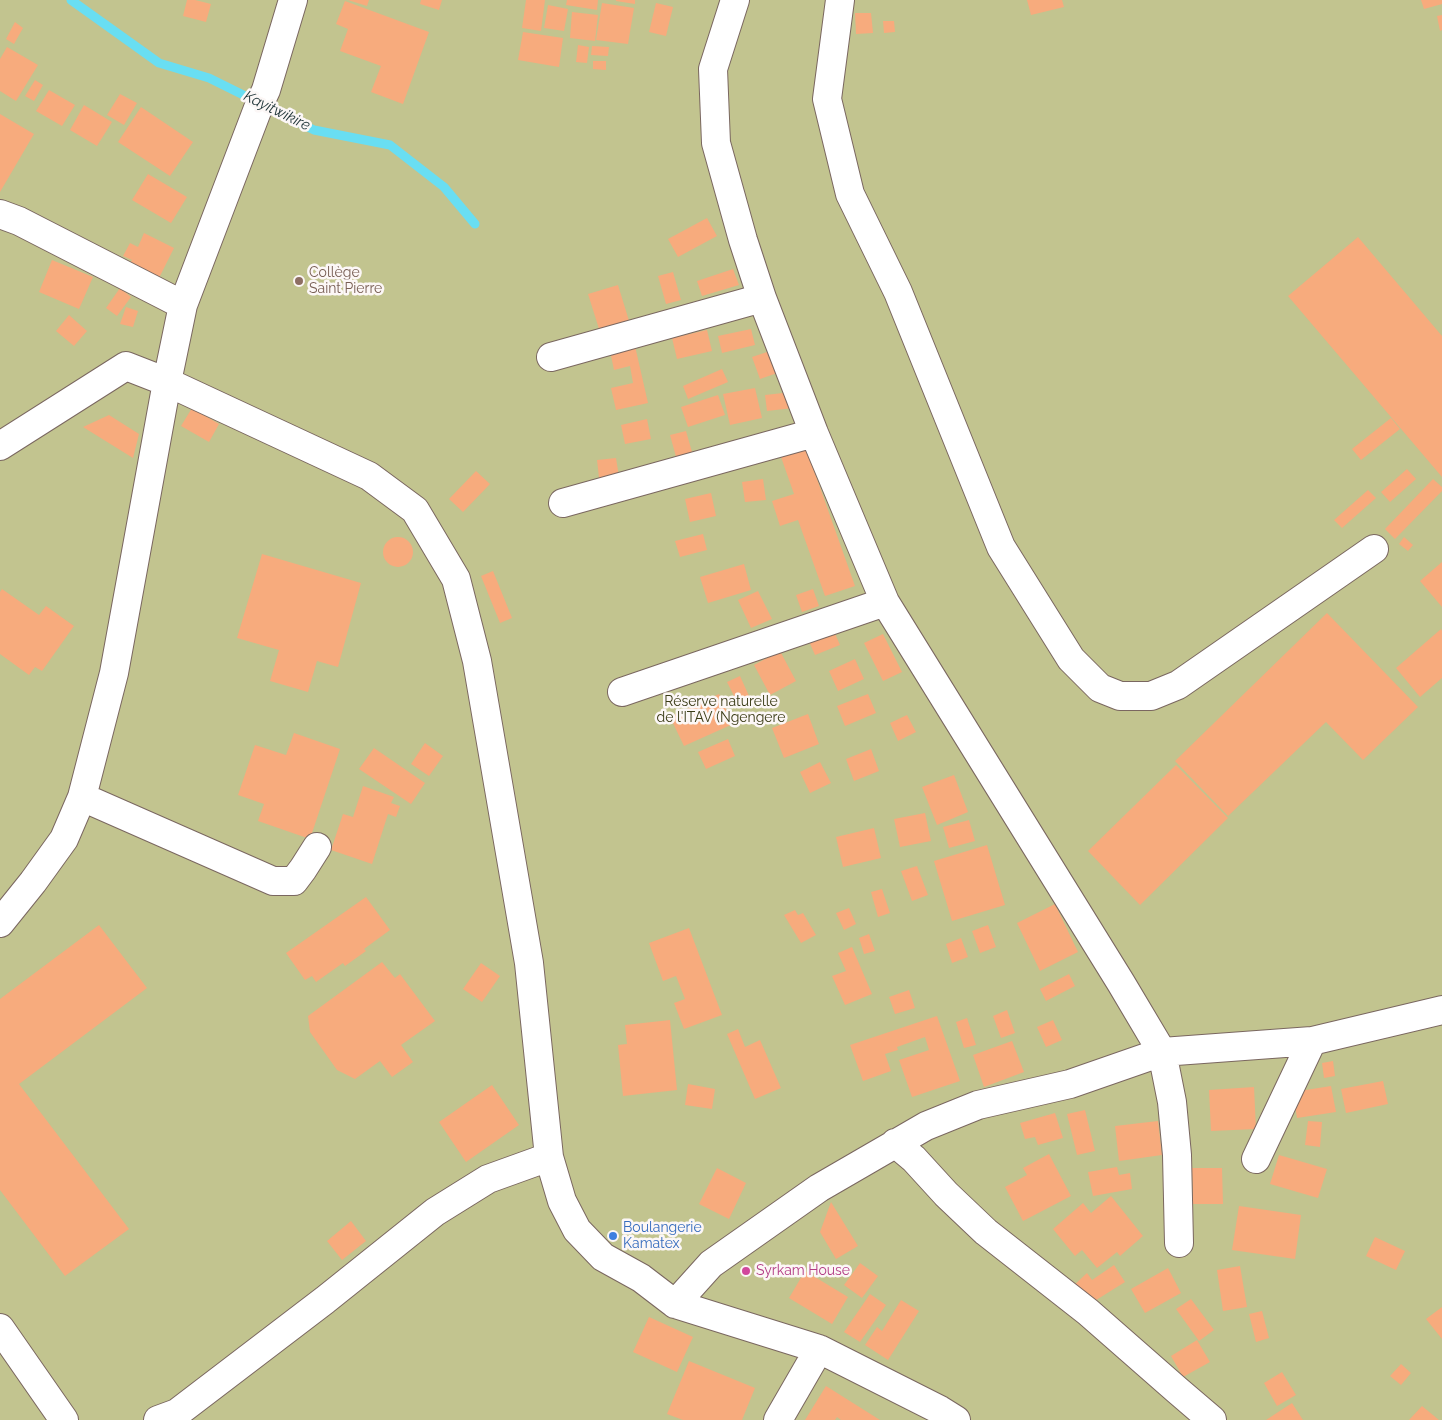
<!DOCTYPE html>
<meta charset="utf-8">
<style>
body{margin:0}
canvas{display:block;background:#fce6de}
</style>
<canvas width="1442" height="1420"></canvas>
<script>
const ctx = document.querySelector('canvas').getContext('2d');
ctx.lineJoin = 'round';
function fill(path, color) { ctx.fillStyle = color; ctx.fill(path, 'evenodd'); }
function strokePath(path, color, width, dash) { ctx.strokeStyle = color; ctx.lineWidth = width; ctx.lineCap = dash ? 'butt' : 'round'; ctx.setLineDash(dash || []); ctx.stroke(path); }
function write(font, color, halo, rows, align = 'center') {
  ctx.font = font + ' Raleway,sans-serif'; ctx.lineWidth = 5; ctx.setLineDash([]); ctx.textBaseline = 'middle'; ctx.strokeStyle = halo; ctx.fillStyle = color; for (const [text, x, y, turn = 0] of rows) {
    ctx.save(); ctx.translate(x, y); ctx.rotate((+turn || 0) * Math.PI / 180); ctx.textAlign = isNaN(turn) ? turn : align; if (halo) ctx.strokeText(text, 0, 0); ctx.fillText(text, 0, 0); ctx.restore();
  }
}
fill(new Path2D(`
 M 0,0 L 1442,0 L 1442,1420 L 0,1420 Z`), '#c2c48f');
strokePath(new Path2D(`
 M 71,0 L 159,63 L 209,78 L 314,130 L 390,145 L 444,187 L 475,224`), '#69def2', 9);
fill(new Path2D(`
 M 187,0 L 195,0 L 211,4 L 206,22 L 183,16 Z
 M 348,0 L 369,0 L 367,6 Z
 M 421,0 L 442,0 L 439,10 L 420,4 Z
 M 526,0 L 545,0 L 541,31 L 522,28 Z
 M 567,0 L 598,0 L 597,10 L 566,5 Z
 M 616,0 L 635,0 L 635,4 L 616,1 Z
 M 1027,0 L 1062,0 L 1064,7 L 1031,15 Z
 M 1421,0 L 1442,0 L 1442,4 L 1424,9 Z
 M 345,1 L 429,32 L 403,104 L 371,92 L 381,66 L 340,51 L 348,29 L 336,24 Z
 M 602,3 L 634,8 L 628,44 L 596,40 Z
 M 656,3 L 673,7 L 666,36 L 649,32 Z
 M 548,5 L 568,9 L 564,31 L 544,28 Z
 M 572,12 L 598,15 L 595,41 L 570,38 Z
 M 855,13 L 871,13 L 873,33 L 856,34 Z
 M 1442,15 L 1442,30 L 1440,31 L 1437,16 Z
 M 883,21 L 894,21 L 895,32 L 884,33 Z
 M 15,22 L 23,28 L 14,44 L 6,39 Z
 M 523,32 L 563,38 L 559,67 L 518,60 Z
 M 578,45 L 589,47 L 587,63 L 576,62 Z
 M 592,46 L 609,47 L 608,56 L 591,55 Z
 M 7,47 L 38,65 L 16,101 L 0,91 L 0,59 Z
 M 593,61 L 606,61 L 606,70 L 593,69 Z
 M 35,80 L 43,85 L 34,101 L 25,96 Z
 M 49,90 L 75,105 L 62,126 L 36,111 Z
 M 120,94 L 137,103 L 124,125 L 107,115 Z
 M 84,105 L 112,122 L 97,146 L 70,130 Z
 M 141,107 L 193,142 L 170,176 L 118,142 Z
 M 0,114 L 34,134 L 0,192 Z
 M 148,174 L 187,197 L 171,223 L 132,200 Z
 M 707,218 L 717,236 L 678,257 L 668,239 Z
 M 144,233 L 174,248 L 158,280 L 129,265 L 132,260 L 123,256 L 130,243 L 138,247 Z
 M 1358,237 L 1442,336 L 1442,477 L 1288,296 Z
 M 52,260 L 93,277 L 79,309 L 39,292 Z
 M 733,269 L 739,285 L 702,296 L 697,281 Z
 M 673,272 L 681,300 L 666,304 L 658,276 Z
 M 618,285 L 630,324 L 600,332 L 588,294 Z
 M 120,288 L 131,297 L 117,316 L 106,308 Z
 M 126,307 L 138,311 L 133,327 L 120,324 Z
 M 69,315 L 87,331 L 74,346 L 56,331 Z
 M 751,329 L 755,345 L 722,353 L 718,336 Z
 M 707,330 L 712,351 L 677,359 L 672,338 Z
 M 635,346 L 648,403 L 616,410 L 611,388 L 633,383 L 630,366 L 614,370 L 610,351 Z
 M 779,348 L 786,370 L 760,379 L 752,357 Z
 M 722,369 L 728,382 L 688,399 L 683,386 Z
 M 755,388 L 762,418 L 730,425 L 723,394 Z
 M 792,392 L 793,408 L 767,411 L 765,395 Z
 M 718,395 L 725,415 L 688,427 L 681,407 Z
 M 192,408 L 219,424 L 209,442 L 181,426 Z
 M 109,415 L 139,434 L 133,458 L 83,427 Z
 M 1391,418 L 1400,429 L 1361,460 L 1352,449 Z
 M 647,419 L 651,439 L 625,444 L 621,425 Z
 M 686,431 L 694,459 L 678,464 L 670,435 Z
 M 806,448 L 855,586 L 825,596 L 798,520 L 780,526 L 772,501 L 794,494 L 781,457 Z
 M 616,458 L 620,483 L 600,486 L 597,460 Z
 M 1407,469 L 1416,479 L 1390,502 L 1381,492 Z
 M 476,471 L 490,484 L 463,512 L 449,499 Z
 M 763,479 L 766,500 L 745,502 L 742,482 Z
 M 1433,479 L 1442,487 L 1442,491 L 1395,539 L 1385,529 Z
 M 1368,490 L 1376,498 L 1342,528 L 1334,520 Z
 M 711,493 L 716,516 L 690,522 L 685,499 Z
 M 703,534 L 707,550 L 680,557 L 675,541 Z
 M383 552a15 15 0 1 1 30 0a15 15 0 1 1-30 0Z
 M 1404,537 L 1413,545 L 1408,551 L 1399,544 Z
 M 262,554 L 361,583 L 338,667 L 317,661 L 308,692 L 270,681 L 279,650 L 237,638 Z
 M 1442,562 L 1442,607 L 1420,581 Z
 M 744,564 L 751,590 L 708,603 L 700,577 Z
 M 493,571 L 512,618 L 500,623 L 481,576 Z
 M 2,589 L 39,615 L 46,606 L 74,626 L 42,671 L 35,667 L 29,675 L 0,654 L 0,592 Z
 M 813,589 L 819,606 L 802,612 L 796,595 Z
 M 758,591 L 772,619 L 751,628 L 738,600 Z
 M 1327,613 L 1418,707 L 1363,760 L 1326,722 L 1228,816 L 1175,761 Z
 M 833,629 L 840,645 L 815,655 L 808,639 Z
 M 1441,629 L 1442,631 L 1442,678 L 1420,697 L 1396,668 Z
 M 883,634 L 902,672 L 883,681 L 864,643 Z
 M 780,651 L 796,681 L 770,695 L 754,665 Z
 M 855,659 L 864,679 L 838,691 L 829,671 Z
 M 740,676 L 749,696 L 737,702 L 727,682 Z
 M 719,694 L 733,724 L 684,746 L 670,717 Z
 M 868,694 L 876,713 L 845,726 L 837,706 Z
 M 808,714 L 819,744 L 784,758 L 772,728 Z
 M 907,715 L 916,732 L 898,741 L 890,723 Z
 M 294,733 L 340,749 L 310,839 L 258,821 L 264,804 L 238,795 L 255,745 L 286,755 Z
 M 728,739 L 735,756 L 706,769 L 698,752 Z
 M 425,743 L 443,756 L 429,776 L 411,764 Z
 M 374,748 L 425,783 L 411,804 L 359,769 Z
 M 871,749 L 879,771 L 854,781 L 846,759 Z
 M 820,762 L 831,783 L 810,793 L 800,772 Z
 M 1176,765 L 1228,818 L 1140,905 L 1088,851 Z
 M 954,775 L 968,812 L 937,825 L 922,787 Z
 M 363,786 L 394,797 L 391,803 L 400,806 L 396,817 L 388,814 L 372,864 L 331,850 L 343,814 L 353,817 Z
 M 925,813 L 931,841 L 900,847 L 894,819 Z
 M 969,820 L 975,841 L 949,848 L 943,827 Z
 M 874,828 L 881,858 L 843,867 L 836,837 Z
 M 987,845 L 1005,905 L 952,921 L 934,861 Z
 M 917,866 L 928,895 L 912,901 L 901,871 Z
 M 882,889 L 890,913 L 878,917 L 871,892 Z
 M 366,897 L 390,930 L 364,949 L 366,951 L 345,966 L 343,963 L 316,982 L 312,976 L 305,980 L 286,953 Z
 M 1055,904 L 1078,952 L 1040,971 L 1017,923 Z
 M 849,908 L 856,924 L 844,930 L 836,913 Z
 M 795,910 L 798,915 L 803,913 L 816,935 L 801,943 L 784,915 Z
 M 99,925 L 147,988 L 19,1084 L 129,1229 L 65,1276 L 0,1190 L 0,999 Z
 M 988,925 L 996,947 L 980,953 L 972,931 Z
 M 689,928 L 722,1015 L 684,1029 L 674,1003 L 685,999 L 676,976 L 663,981 L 649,943 Z
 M 869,934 L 875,951 L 864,954 L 859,938 Z
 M 961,938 L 968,957 L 952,963 L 946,944 Z
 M 852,947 L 872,994 L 845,1005 L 832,976 L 846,971 L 838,953 Z
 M 382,962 L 395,978 L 400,974 L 435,1021 L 401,1045 L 413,1062 L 392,1077 L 380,1061 L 355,1079 L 337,1070 L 310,1032 L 308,1016 Z
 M 481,963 L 500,976 L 482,1002 L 463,989 Z
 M 1069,974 L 1075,986 L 1046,1001 L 1040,989 Z
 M 909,990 L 915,1008 L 895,1014 L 889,997 Z
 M 1007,1010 L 1015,1033 L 1001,1038 L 993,1016 Z
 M 937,1016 L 960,1081 L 912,1097 L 899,1060 L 929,1050 L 925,1037 L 897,1047 L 898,1050 L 885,1054 L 891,1071 L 863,1081 L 850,1045 Z
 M 967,1018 L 976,1045 L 964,1048 L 956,1022 Z
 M 670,1020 L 677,1090 L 623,1096 L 618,1045 L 627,1044 L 625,1025 Z
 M 1053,1020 L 1062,1040 L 1046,1047 L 1037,1027 Z
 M 738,1029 L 745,1047 L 760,1040 L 781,1088 L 755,1099 L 727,1034 Z
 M 1012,1041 L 1024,1072 L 984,1087 L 973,1055 Z
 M 1333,1061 L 1335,1076 L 1324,1078 L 1322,1063 Z
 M 1383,1081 L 1388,1104 L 1346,1113 L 1341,1089 Z
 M 688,1084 L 715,1089 L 712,1109 L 685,1105 Z
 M 492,1085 L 519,1125 L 466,1162 L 439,1122 Z
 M 1331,1086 L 1336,1112 L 1297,1118 L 1293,1092 Z
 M 1254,1087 L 1256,1129 L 1211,1131 L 1209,1090 Z
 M 1085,1110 L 1095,1151 L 1077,1155 L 1067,1114 Z
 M 1055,1113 L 1063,1138 L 1038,1145 L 1035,1137 L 1025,1139 L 1020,1123 Z
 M 1158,1121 L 1162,1155 L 1119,1161 L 1115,1126 Z
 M 1308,1121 L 1322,1122 L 1320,1147 L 1305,1145 Z
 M 1049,1154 L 1071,1196 L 1023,1221 L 1005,1187 L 1027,1175 L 1023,1168 Z
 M 1279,1155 L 1327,1169 L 1318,1198 L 1270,1184 Z
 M 1117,1167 L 1119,1175 L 1130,1173 L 1132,1189 L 1093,1196 L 1088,1172 Z
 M 717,1168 L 746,1183 L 729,1219 L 699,1204 Z
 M 1192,1168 L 1222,1168 L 1223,1204 L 1193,1204 Z
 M 1111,1196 L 1143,1236 L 1120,1256 L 1117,1252 L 1097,1268 L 1082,1250 L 1075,1256 L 1053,1229 L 1083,1203 L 1091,1213 Z
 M 831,1202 L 858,1246 L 836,1259 L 820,1232 Z
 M 1239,1206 L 1301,1215 L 1295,1259 L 1232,1250 Z
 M 351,1221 L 366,1241 L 342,1260 L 327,1241 Z
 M 1375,1237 L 1405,1251 L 1396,1270 L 1366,1256 Z
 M 860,1263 L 878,1276 L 862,1298 L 844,1285 Z
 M 1114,1265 L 1125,1282 L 1093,1302 L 1072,1287 L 1087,1273 L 1092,1280 Z
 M 1240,1266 L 1247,1307 L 1223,1311 L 1217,1270 Z
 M 1168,1268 L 1181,1293 L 1145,1313 L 1131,1289 Z
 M 805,1271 L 848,1297 L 832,1324 L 789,1298 Z
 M 870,1294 L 886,1305 L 860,1342 L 844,1332 Z
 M 1191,1299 L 1214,1330 L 1199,1341 L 1176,1309 Z
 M 901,1300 L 919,1311 L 888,1360 L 865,1345 L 877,1327 L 882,1331 Z
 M 1442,1307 L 1442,1339 L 1426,1319 Z
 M 1262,1311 L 1269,1338 L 1256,1342 L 1249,1314 Z
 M 649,1317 L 693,1337 L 677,1372 L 633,1352 Z
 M 1197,1340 L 1210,1362 L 1183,1377 L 1171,1356 Z
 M 689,1361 L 755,1388 L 742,1420 L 683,1420 L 667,1414 Z
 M 1401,1364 L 1411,1373 L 1401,1385 L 1390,1376 Z
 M 1282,1372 L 1296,1395 L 1277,1406 L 1264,1383 Z
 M 826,1386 L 880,1420 L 841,1420 L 837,1417 L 835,1420 L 805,1420 Z
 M 1292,1403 L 1303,1420 L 1266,1420 Z
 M 1422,1406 L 1439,1420 L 1409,1420 Z`), '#f7ab7d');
const minor = new Path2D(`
 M 735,0 L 713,69 L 716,143 L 743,240 L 762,298 L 814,433 L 885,602 L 1121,983 L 1162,1052 L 1172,1102 L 1177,1155 L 1179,1243
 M 840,0 L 827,99 L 850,194 L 898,292 L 1001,547 L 1071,659 L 1100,688 L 1120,696 L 1151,696 L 1178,685 L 1374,549
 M 0,214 L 19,221 L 183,305
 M 551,357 L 762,298
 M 0,446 L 126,366 L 167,382 L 369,476 L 415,510 L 456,579 L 477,661 L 529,963 L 549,1157 L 562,1201 L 577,1230 L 603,1257 L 641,1278 L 675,1304 L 819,1349 L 940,1410 L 956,1420
 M 563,503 L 814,433
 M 622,692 L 885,602
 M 82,797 L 273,881 L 294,881 L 303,869 L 317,847
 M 0,923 L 33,882 L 64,839 L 82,797 L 114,673 L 167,382 L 183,305 L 260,103 L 266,90 L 293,0
 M 895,1143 L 914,1159 L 946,1194 L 986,1232 L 1088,1312 L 1177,1390 L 1212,1420
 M 1256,1159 L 1312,1041
 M 675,1304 L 711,1264 L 819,1188 L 926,1126 L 978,1105 L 1070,1084 L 1162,1052 L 1312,1041 L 1442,1010
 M 0,1328 L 64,1420
 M 158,1420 L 177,1413 L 325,1300 L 435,1212 L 488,1179 L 549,1157
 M 778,1420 L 819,1349`);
strokePath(minor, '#7a6760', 30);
strokePath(minor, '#fff', 28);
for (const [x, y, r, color] of [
 [299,281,5,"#8d6e63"],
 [613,1236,5,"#3f7fe0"],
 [746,1271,5,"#d1479c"]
]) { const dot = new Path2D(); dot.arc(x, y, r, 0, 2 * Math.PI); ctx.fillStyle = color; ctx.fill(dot); strokePath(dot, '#fcf7f6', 2); }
write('14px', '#785e54', '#fcf7f6', [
 ["Collège",309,273],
 ["Saint Pierre",309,289]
], 'left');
write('14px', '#393a15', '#fcf7f6', [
 ["Réserve naturelle",721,702],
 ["de l'ITAV (Ngengere",721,718]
]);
write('14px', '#366cbe', '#fcf7f6', [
 ["Boulangerie",623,1228],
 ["Kamatex",623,1244]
], 'left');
write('14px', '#b23c85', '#fcf7f6', [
 ["Syrkam House",756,1271]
], 'left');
write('italic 15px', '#1d3236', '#fcf7f6', [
 ["Kayitwikire",277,111,26]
]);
</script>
